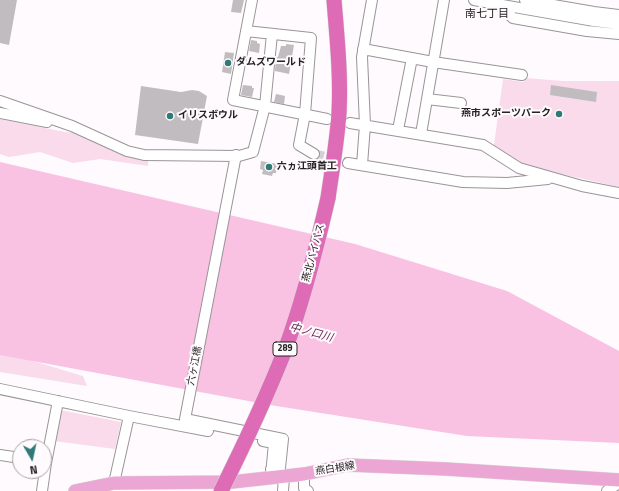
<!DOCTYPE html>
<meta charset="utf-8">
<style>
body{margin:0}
#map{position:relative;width:619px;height:491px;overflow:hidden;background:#fffafd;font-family:"Titillium Web",sans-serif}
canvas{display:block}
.north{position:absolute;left:12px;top:439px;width:40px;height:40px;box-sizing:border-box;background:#fffafd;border:1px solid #a8a4a6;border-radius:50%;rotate:171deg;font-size:11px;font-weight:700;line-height:16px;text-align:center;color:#252324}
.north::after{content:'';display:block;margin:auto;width:14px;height:18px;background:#2f7977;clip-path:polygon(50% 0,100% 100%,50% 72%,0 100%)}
</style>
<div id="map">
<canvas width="619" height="491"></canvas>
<div class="north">N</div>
</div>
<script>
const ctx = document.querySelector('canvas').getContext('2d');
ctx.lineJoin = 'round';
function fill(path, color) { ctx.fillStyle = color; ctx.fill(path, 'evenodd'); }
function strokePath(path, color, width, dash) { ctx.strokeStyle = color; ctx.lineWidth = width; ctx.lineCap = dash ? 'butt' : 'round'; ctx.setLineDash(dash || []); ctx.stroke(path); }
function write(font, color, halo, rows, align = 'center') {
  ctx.font = font + ' "Titillium Web","Noto Sans JP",sans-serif'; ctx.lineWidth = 4; ctx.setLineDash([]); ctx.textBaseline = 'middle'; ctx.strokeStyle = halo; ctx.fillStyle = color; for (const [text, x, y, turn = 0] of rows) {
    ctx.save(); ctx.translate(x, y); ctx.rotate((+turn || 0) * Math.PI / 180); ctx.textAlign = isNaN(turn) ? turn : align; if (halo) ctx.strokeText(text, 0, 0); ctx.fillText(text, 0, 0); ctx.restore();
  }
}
fill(new Path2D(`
 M 526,78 L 563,81 L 619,81 L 619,187 L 526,166 C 513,162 503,155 494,145 L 503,79 L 524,82 Z
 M 0,119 L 65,132 L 78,133 L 148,159 L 148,166 L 100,159 L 73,163 L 40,152 L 9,157 L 0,154 Z
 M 0,351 L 83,376 L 87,386 L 0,372 Z
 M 60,410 L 121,422 L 115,449 L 54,441 Z`), '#f9dbec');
fill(new Path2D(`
 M 0,162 L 355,244 L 507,291 L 619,351 L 619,443 L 467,436 L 270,405 L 0,355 Z`), '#f9c1e2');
fill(new Path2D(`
 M 0,0 L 17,0 L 9,45 L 0,43 Z
 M 233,0 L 244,0 L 241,13 L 231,12 Z
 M 251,40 L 257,41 L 257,43 L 260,44 L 259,53 L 249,51 Z
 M 286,44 L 294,45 L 289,74 L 275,71 L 276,57 L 278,57 L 281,46 L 286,46 Z
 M 225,52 L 234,53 L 231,74 L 222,72 Z
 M 243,85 L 252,86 L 252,88 L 254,88 L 252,97 L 241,95 Z
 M 551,85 L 597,92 L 596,102 L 550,95 Z
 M 141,86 L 181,92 L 192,90 L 199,91 L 207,96 L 198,144 L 135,135 Z
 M 276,94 L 285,96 L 284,104 L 274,102 Z
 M 261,161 L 278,164 L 276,173 L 273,173 L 272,176 L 262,174 L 263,170 L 260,169 Z`), '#c1bcbf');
strokePath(new Path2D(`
 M 314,154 L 348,163`), '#d3cfd2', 10, [10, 5]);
const minor = new Path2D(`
 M 252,0 L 233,100 L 327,119
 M 474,0 L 594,21 L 619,24
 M 525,0 L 594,12 L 619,15
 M 498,4 L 513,18 L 587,31 L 619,34
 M 246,31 L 311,38 L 305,114 L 299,145 L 314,154
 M 363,49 L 433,62 L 522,75
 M 427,99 L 461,103
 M 0,101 L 72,126 L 127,151 L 144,155 L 239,156 L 253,152 L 265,106 L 272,34
 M 0,113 L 47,122
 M 350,123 L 483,145 L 519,168 L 582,186 L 619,193
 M 398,130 L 412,58
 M 421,134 L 444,0
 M 236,155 L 185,419 L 283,439 L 280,468 L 271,469
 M 348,163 L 463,182 L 507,183 L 548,179
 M 362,165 L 365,125 L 362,57 L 372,0
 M 0,389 L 129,416 L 208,431
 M 263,441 L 274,443 L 271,475
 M 0,455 L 20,458
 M 304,474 L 304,488 L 308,491
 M 114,483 L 129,416
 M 42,491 L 46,463 L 58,401
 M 283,491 L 284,477
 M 607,491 L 619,483`);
const major = new Path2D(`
 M 75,491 L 114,483 L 232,482 L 304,474 L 348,465 L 446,469 L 619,480`);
const highway = new Path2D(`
 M 328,198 C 332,170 337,142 339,113 C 341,75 337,38 334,0`);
strokePath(minor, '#9a9597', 12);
strokePath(major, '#d8d7d8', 14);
strokePath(highway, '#d8d7d8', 16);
strokePath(minor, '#fff', 10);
strokePath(major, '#eba6d3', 13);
strokePath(highway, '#de6bb6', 15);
const highwayBridge = new Path2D(`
 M 221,491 C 244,445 266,398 285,350 C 303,301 316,250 328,198`);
strokePath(highwayBridge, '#d8d7d8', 16, []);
strokePath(highwayBridge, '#de6bb6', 15);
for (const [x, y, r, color] of [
 [228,63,4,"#2f7977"],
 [559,114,4,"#2f7977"],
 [170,116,4,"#2f7977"],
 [269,167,4,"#2f7977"]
]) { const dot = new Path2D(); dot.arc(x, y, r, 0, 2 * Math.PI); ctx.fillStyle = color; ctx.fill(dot); strokePath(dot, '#fffafd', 1.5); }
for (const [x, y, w] of [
 [285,349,24]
]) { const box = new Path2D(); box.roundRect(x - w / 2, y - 7, w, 14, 3); ctx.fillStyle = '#fffafd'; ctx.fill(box); strokePath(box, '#252324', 1); }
write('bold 9px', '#252324', null, [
 ["289",285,349]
]);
write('bold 10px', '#252324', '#fffafd', [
 ["ダムズワールド",236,63],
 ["燕市スポーツパーク",551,114,"right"],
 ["イリスボウル",178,116],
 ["六ヵ江頭首工",277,167]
], 'left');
write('10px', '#252324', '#fffafd', [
 ["燕北バイパス",314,253,-75],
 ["六ヶ江橋",195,366,-79],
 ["燕白根線",335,469,-9]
]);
write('11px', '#252324', '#fffafd', [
 ["南七丁目",487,14]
]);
write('italic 11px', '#682852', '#fffafd', [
 ["中ノ口川",311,333,15]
]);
</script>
